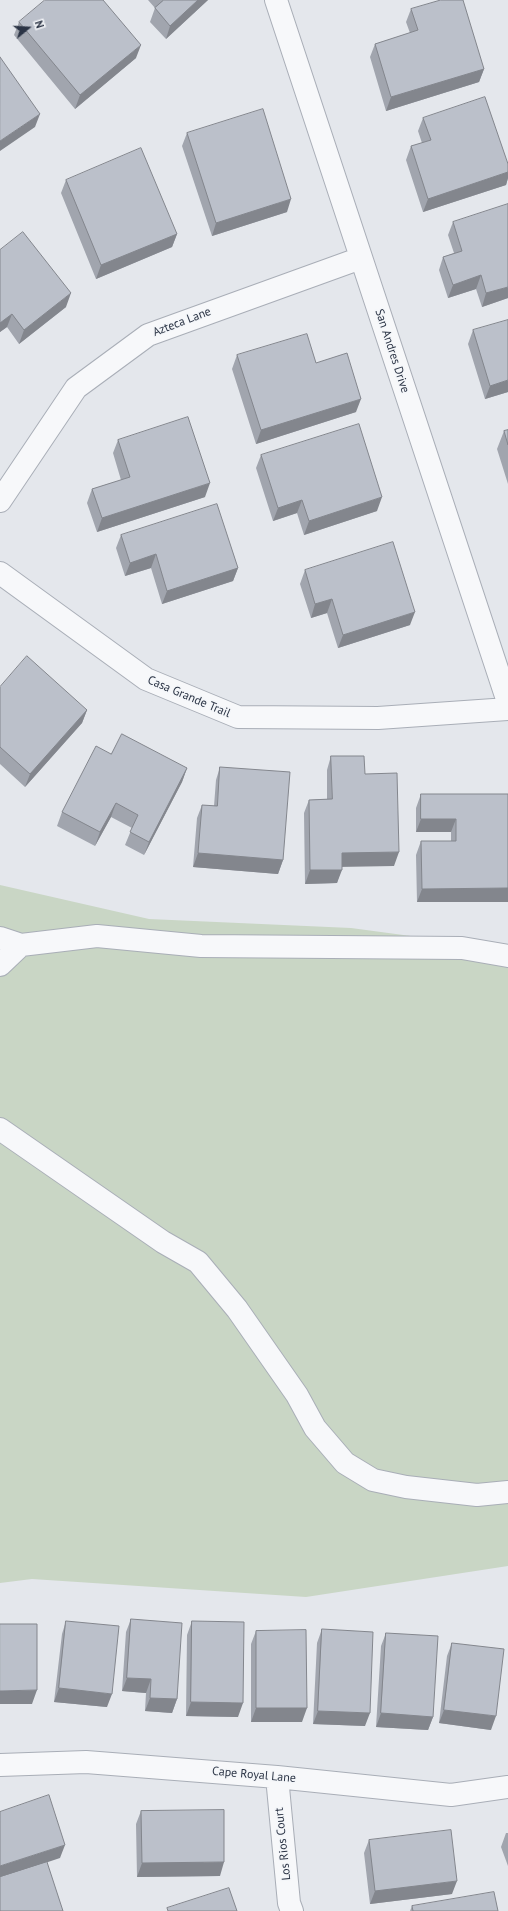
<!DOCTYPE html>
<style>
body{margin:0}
#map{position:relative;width:508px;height:1911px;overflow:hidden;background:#e4e7ec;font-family:"PT Sans",sans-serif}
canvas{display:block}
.north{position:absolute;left:8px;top:8px;width:40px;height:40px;-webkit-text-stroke:3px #f4f6f9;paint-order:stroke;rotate:72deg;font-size:11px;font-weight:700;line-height:16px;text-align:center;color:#2b3445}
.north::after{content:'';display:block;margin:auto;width:14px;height:18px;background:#2b3445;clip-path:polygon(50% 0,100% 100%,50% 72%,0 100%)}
</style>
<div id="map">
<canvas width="508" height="1911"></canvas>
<div class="north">N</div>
</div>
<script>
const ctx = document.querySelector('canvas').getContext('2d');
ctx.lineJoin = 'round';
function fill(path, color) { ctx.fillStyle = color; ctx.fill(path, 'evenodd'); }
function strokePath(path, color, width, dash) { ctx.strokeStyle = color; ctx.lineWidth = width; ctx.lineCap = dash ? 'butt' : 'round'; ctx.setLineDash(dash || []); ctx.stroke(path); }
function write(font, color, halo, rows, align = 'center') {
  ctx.font = font + ' "PT Sans",sans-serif'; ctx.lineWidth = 3; ctx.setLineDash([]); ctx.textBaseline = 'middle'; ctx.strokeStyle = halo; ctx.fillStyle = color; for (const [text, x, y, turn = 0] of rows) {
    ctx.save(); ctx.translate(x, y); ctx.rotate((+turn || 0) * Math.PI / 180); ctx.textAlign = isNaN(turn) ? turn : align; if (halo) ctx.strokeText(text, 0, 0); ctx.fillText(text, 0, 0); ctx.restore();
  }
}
fill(new Path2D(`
 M 0,885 L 149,919 L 351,928 L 508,949 L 508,1566 L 306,1597 L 32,1579 L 0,1583 Z`), '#c9d6c5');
const minor = new Path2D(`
 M 276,0 L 508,702
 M 0,501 L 76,388 L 148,335 L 361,258
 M 0,573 L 146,679 L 238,717 L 378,718 L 508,709
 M 0,938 L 21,945 L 97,936 L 201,946 L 462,948 L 508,956
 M 0,965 L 21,945
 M 0,1129 L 163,1242 L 198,1262 L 237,1309 L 297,1395 L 315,1428 L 345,1463 L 373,1480 L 406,1487 L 477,1495 L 508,1492
 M 0,1765 L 86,1762 L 277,1777 L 451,1795 L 508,1787
 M 277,1777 L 289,1903 L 292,1911`);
strokePath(minor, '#a9aeb7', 24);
strokePath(minor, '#f7f8fa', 22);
fill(new Path2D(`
 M 148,0 L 208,0 L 166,39 L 150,22 L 155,8 Z
 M 411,9 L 484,69 L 479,82 L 386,111 L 370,57 L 375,44 L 410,33 L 406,22 Z
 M 19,22 L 136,58 L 75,109 L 14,35 Z
 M 423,118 L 508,164 L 508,178 L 506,185 L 423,212 L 406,160 L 411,146 L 422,143 L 418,131 Z
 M 187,133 L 287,212 L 212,236 L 182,146 Z
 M 66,180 L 177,234 L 172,247 L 96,279 L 61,193 Z
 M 453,222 L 508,298 L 482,307 L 476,289 L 448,298 L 439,270 L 443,257 L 454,253 L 448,235 Z
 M 0,250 L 66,307 L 19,344 L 7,327 L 0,332 Z
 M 473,330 L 508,392 L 485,399 L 468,344 Z
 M 237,355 L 316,363 L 356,412 L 256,444 L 232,369 Z
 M 508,430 L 508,484 L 497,449 L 504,431 Z
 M 118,440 L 205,497 L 97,532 L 87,503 L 92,489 L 121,480 L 113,453 Z
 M 261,455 L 377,511 L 304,535 L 297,513 L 273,521 L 256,468 Z
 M 121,535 L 238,568 L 233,581 L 162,604 L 151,568 L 125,576 L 116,548 Z
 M 305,570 L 410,625 L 338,648 L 327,613 L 311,618 L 300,584 Z
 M 0,687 L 87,710 L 82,723 L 25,787 L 0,764 Z
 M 111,754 L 187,768 L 182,782 L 144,855 L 125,845 L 132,828 L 111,817 L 95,846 L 57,826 L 62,812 Z
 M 331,756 L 365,774 L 394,866 L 342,866 L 337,883 L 305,884 L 304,813 L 309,800 L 327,799 L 327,770 Z
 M 220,767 L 283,860 L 278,874 L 193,867 L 197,818 L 202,805 L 214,806 L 216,780 Z
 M 421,794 L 508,794 L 508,902 L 417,902 L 416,855 L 421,841 L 451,841 L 451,832 L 416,832 L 416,808 Z
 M 131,1619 L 177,1699 L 172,1713 L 145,1711 L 146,1693 L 122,1691 L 126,1632 Z
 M 66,1621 L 107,1707 L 54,1702 L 62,1634 Z
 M 192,1621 L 238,1717 L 186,1716 L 187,1635 Z
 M 322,1629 L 365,1726 L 313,1724 L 317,1643 Z
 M 256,1631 L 302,1722 L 251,1722 L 251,1644 Z
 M 386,1633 L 433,1717 L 428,1730 L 376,1727 L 381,1646 Z
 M 452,1643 L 491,1730 L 439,1723 L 447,1656 Z
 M 141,1811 L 220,1876 L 137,1877 L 136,1824 Z
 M 506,1833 L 508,1833 L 508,1866 L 501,1847 Z
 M 369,1840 L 452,1894 L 370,1904 L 364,1853 Z
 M 412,1906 L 498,1911 L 410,1911 Z`), '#a1a5ae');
fill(new Path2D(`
 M 198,0 L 208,0 L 166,39 L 170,26 Z
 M 141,45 L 136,58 L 75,109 L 80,95 Z
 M 484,69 L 479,82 L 386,111 L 391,97 Z
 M 40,114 L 35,127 L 0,151 L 0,141 Z
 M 508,172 L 508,178 L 506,185 L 423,212 L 428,199 Z
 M 291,199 L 287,212 L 212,236 L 216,223 Z
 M 177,234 L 172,247 L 96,279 L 101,265 Z
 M 481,275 L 476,289 L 448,298 L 453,285 Z
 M 508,287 L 508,298 L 482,307 L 486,293 Z
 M 71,293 L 66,307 L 19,344 L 24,330 Z
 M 12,314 L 7,327 L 0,332 L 0,323 Z
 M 508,380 L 508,392 L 485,399 L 490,386 Z
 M 361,399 L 356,412 L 256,444 L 261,430 Z
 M 210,483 L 205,497 L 97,532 L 102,518 Z
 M 382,497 L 377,511 L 304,535 L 309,521 Z
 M 302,500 L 297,513 L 273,521 L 278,508 Z
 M 156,554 L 151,568 L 125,576 L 130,563 Z
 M 238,568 L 233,581 L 162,604 L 167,591 Z
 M 332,599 L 327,613 L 311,618 L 315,604 Z
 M 415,612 L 410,625 L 338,648 L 343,635 Z
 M 87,710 L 82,723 L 25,787 L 30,774 Z
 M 187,768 L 182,782 L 144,855 L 149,842 Z
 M 116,803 L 111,817 L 95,846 L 100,832 Z
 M 421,819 L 456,819 L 451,832 L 416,832 Z
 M 399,852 L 394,866 L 337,867 L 342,853 Z
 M 198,853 L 283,860 L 278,874 L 193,867 Z
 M 310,870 L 342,870 L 337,883 L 305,884 Z
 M 508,888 L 508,902 L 417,902 L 422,889 Z
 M 127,1678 L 151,1679 L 146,1693 L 122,1691 Z
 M 59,1688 L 112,1694 L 107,1707 L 54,1702 Z
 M 37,1690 L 32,1704 L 0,1704 L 0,1691 Z
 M 150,1698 L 177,1699 L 172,1713 L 145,1711 Z
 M 191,1702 L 243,1703 L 238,1717 L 186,1716 Z
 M 256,1708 L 307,1708 L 302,1722 L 251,1722 Z
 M 444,1710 L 496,1716 L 491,1730 L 439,1723 Z
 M 318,1711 L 370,1713 L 365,1726 L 313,1724 Z
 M 381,1713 L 433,1717 L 428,1730 L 376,1727 Z
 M 65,1845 L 60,1858 L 0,1878 L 0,1866 Z
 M 224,1862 L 220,1876 L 137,1877 L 142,1863 Z
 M 457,1881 L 452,1894 L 370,1904 L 375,1891 Z`), '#83868d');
const building = new Path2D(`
 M 45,0 L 103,0 L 141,45 L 80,95 L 19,22 Z
 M 164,0 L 198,0 L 170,26 L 155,8 Z
 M 441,0 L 463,0 L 484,69 L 391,97 L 375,44 L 418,30 L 411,9 Z
 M 0,57 L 40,114 L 0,141 Z
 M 485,97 L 508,164 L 508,172 L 428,199 L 411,146 L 431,140 L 423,118 Z
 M 263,109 L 291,199 L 216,223 L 187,133 Z
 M 141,148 L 177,234 L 101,265 L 66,180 Z
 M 508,204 L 508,287 L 486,293 L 481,275 L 453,285 L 443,257 L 462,251 L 453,222 Z
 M 23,232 L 71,293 L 24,330 L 12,314 L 0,323 L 0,250 Z
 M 508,320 L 508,380 L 490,386 L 473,330 Z
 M 307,334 L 316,363 L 347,353 L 361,399 L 261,430 L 237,355 Z
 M 188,417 L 210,483 L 102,518 L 92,489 L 130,477 L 118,440 Z
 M 359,424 L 382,497 L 309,521 L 302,500 L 278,508 L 261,455 Z
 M 508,430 L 508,445 L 504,431 Z
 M 217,504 L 238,568 L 167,591 L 156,554 L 130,563 L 121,535 Z
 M 393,542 L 415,612 L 343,635 L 332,599 L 315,604 L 305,570 Z
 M 27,656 L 87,710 L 30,774 L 0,747 L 0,687 Z
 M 122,734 L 187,768 L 149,842 L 130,832 L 138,815 L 116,803 L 100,832 L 62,812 L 96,746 L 111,754 Z
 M 331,756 L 364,756 L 365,774 L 397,773 L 399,852 L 342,853 L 342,870 L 310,870 L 309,800 L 332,799 Z
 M 220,767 L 290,772 L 283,860 L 198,853 L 202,805 L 217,806 Z
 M 421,794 L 508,794 L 508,888 L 422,889 L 421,841 L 456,841 L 456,819 L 421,819 Z
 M 131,1619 L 182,1623 L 177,1699 L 150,1698 L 151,1679 L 127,1678 Z
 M 66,1621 L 119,1626 L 112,1694 L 59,1688 Z
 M 192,1621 L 244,1622 L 243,1703 L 191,1702 Z
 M 0,1624 L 37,1624 L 37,1690 L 0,1691 Z
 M 322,1629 L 373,1632 L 370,1713 L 318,1711 Z
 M 306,1630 L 307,1708 L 256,1708 L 256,1631 Z
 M 386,1633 L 438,1636 L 433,1717 L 381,1713 Z
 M 452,1643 L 504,1649 L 496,1716 L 444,1710 Z
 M 49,1795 L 65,1845 L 0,1866 L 0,1812 Z
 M 224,1810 L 224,1862 L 142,1863 L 141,1811 Z
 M 451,1830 L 457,1881 L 375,1891 L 369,1840 Z
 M 47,1862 L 63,1911 L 0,1911 L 0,1877 Z
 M 229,1888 L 237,1911 L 168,1911 L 167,1908 Z
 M 494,1892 L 498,1911 L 413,1911 L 412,1906 Z`);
fill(building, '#bbc0ca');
strokePath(building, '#83868d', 1);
write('12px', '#2b3445', '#f4f6f9', [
 ["Azteca Lane",182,322,-21],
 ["San Andres Drive",392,351,72],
 ["Casa Grande Trail",189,697,23],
 ["Cape Royal Lane",254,1775,5],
 ["Los Rios Court",283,1844,-96]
]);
</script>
